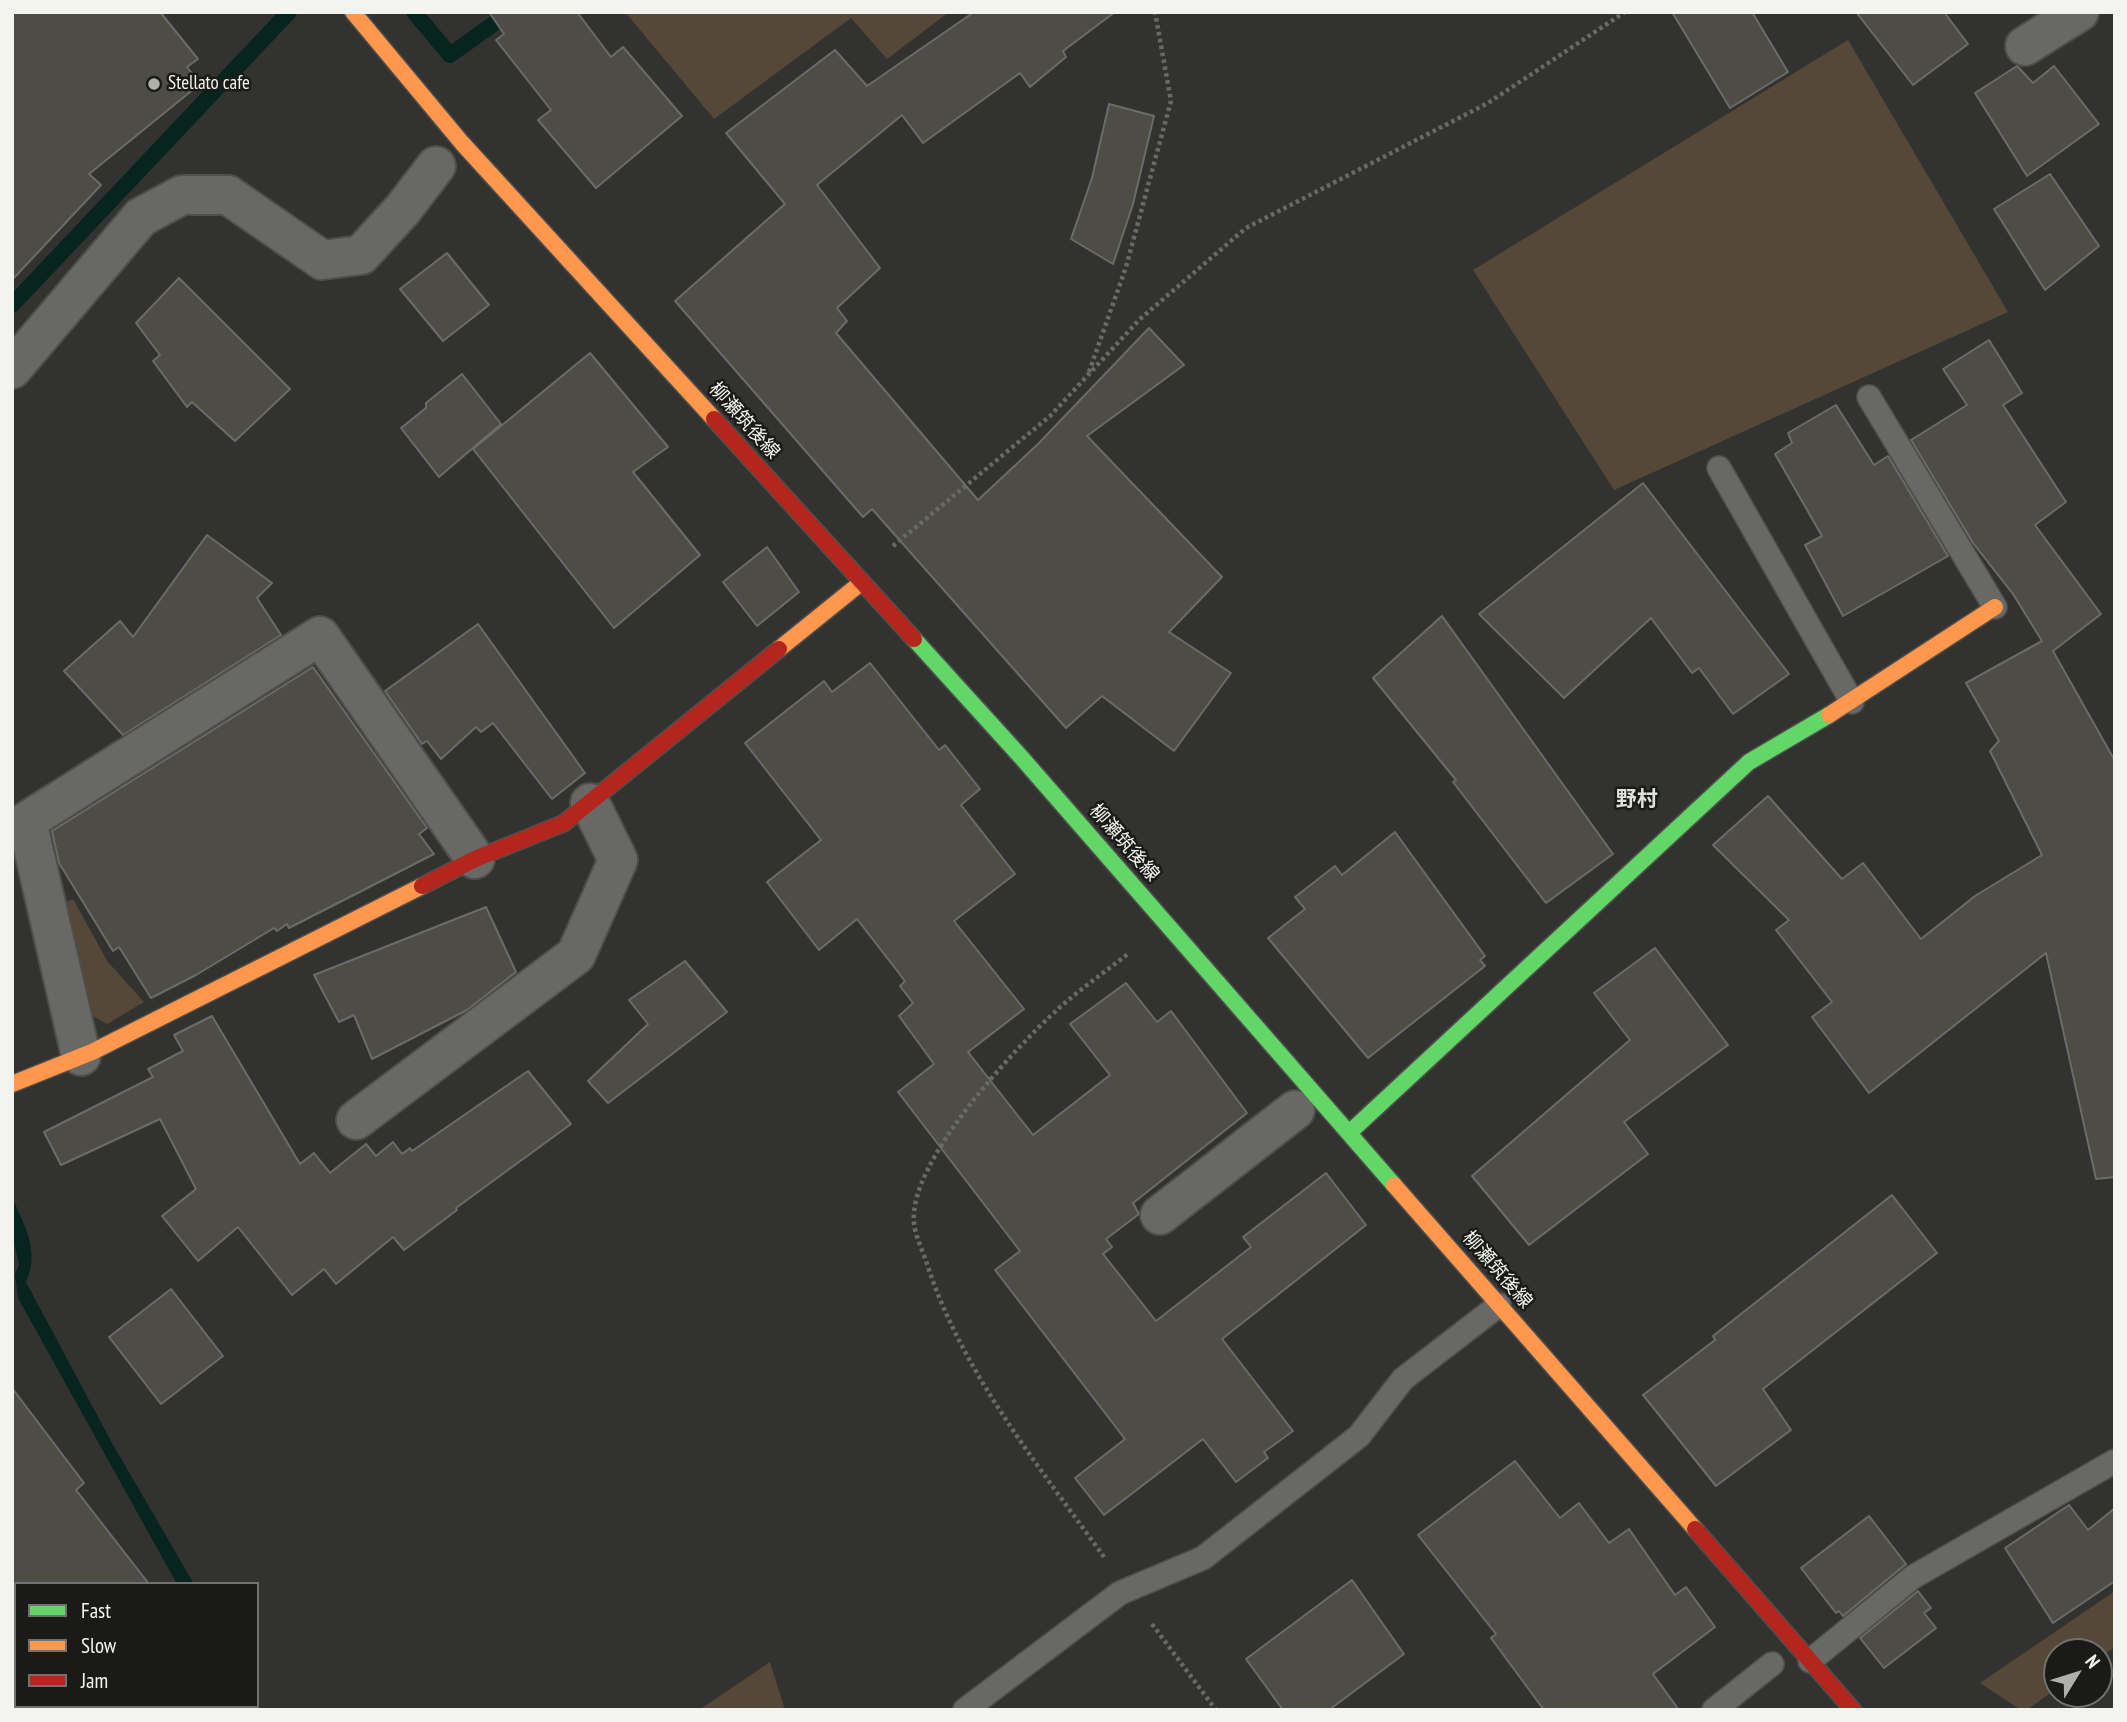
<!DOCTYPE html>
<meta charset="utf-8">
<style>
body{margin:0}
#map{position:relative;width:2127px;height:1722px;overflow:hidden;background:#323330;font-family:"PT Sans Narrow",sans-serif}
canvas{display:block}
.frame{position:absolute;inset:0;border:14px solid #f3f4f0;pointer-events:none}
.legend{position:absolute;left:14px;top:1582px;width:245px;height:126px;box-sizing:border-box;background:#1a1b19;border:2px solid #71726f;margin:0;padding:9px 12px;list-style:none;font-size:21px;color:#f3f4f0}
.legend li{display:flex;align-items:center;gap:14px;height:35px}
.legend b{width:35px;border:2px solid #71726f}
.north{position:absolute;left:2043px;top:1638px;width:70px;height:70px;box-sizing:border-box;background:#1a1b19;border:2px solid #71726f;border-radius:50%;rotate:52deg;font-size:19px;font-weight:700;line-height:28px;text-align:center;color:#f3f4f0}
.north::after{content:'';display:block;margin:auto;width:24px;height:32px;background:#afb0ad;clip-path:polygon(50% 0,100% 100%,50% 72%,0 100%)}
</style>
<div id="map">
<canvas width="2127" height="1722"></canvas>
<div class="frame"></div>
<ul class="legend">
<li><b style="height:9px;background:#63d668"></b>Fast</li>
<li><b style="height:9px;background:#ff974d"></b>Slow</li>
<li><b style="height:9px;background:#b3261e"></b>Jam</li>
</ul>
<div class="north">N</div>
</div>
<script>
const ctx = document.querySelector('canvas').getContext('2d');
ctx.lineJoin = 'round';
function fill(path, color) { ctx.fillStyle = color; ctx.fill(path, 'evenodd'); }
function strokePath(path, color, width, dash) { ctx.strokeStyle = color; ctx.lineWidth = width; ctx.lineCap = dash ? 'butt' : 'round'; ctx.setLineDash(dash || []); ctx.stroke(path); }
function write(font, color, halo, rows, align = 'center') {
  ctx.font = font + ' "PT Sans Narrow","Noto Sans JP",sans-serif'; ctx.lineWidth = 5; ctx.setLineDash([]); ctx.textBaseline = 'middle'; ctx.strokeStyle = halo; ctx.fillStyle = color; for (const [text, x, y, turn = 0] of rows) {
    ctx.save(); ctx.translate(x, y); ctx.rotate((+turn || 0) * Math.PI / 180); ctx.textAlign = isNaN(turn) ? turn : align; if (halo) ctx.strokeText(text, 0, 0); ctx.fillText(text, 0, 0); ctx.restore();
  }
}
fill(new Path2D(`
 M 625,12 L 949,12 L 887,59 L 851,18 L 714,119 Z
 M 1848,40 L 2008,312 L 1614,490 L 1473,270 Z
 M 73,899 L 108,962 L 144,1002 L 107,1024 L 89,1014 L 62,904 Z
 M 2115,1591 L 2115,1647 L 2099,1658 L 2099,1652 L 2057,1652 L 2057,1688 L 2027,1710 L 2021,1710 L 1980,1683 Z
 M 770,1662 L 785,1710 L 699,1710 Z`), '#554838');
fill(new Path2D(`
 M 12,1197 C 25,1227 40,1251 26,1282 L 112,1443 L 194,1584 L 177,1584 L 18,1298 L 15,1274 L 19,1265 L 12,1233 Z`), '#08241f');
strokePath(new Path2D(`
 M 414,12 L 450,55 L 510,12
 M 12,305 L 289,12`), '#08241f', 16);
const building = new Path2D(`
 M 12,12 L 160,12 L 198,59 L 187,67 L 200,84 L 89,174 L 101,185 L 12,280 Z
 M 489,12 L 577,12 L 611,57 L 623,47 L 682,116 L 596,188 L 538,120 L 551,110 L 496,40 L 504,34 Z
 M 974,12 L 1115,12 L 1063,51 L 1066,57 L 1030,87 L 1020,73 L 923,143 L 902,115 L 817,185 L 880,268 L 837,308 L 847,321 L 836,333 L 978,500 L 1038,444 L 1149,328 L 1184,365 L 1087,436 L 1222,577 L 1169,632 L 1231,673 L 1174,751 L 1102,696 L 1066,728 L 872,509 L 863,517 L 675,301 L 785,204 L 726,133 L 835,50 L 867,86 Z
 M 1672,12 L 1752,12 L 1788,72 L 1730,108 Z
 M 1856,12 L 1944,12 L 1968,44 L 1913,85 Z
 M 2017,66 L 2033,83 L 2054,66 L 2099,124 L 2027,176 L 1975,93 Z
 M 1109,104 L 1154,116 L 1133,204 L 1113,264 L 1071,239 L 1092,178 Z
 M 2050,174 L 2099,246 L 2045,290 L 1994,209 Z
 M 447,253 L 489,305 L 443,341 L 400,289 Z
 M 179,278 L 290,389 L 235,441 L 192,402 L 187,407 L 153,361 L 160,355 L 136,323 Z
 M 1989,340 L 2022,393 L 2003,405 L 2066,502 L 2035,525 L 2101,614 L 2053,651 L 2115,761 L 2115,1177 L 2096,1179 L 2046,953 L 1869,1093 L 1812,1017 L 1832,1002 L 1776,930 L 1789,920 L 1713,845 L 1768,796 L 1842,879 L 1863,863 L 1921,939 L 1975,896 L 2042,855 L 1990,751 L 1999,741 L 1966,683 L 2042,641 L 2013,594 L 1973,543 L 1911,440 L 1967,405 L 1943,369 Z
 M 590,353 L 668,447 L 633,472 L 700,555 L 614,628 L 473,449 Z
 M 462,374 L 501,424 L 439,477 L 401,428 L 426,408 L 426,403 Z
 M 1836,405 L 1874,465 L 1888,456 L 1948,556 L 1843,616 L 1805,545 L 1822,536 L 1775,454 L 1792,443 L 1788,433 Z
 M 1643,483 L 1789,674 L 1733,714 L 1699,668 L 1692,673 L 1651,618 L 1564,698 L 1479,614 Z
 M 207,535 L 272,583 L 257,598 L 281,635 L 123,735 L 64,671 L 120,621 L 133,637 Z
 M 767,547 L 799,592 L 757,626 L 723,582 Z
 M 1442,616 L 1613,854 L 1546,903 L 1453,782 L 1456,780 L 1373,678 Z
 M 478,624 L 585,773 L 552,799 L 493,723 L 481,732 L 476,727 L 441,759 L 427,741 L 422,744 L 385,691 Z
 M 870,663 L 939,750 L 945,745 L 980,789 L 961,805 L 1015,874 L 954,921 L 1024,1009 L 968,1052 L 1033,1135 L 1110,1075 L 1070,1024 L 1126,983 L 1157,1022 L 1171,1011 L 1247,1113 L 1133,1203 L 1139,1214 L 1106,1239 L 1112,1247 L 1103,1254 L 1156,1321 L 1251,1247 L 1243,1237 L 1326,1173 L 1366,1225 L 1222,1339 L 1293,1431 L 1264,1452 L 1268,1458 L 1236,1482 L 1203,1439 L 1104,1515 L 1075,1478 L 1125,1439 L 995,1270 L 1020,1251 L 898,1092 L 934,1064 L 899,1016 L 913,1003 L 900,986 L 905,981 L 857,919 L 819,950 L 767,882 L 821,840 L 745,743 L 824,681 L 832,692 Z
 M 313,667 L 427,828 L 419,834 L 434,854 L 289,928 L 287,924 L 277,931 L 274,928 L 196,975 L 151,998 L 119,947 L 113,951 L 59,863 L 52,831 Z
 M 1395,832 L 1485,956 L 1480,960 L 1485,966 L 1368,1058 L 1268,938 L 1305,909 L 1295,897 L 1335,866 L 1342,875 Z
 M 486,907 L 516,972 L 467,1010 L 372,1059 L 354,1015 L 339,1022 L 314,975 Z
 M 1655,948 L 1728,1045 L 1624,1122 L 1648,1154 L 1529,1245 L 1472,1176 L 1630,1040 L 1594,993 Z
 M 685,961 L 727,1012 L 608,1103 L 588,1081 L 648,1024 L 629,1000 Z
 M 212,1016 L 300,1164 L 314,1153 L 330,1173 L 366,1144 L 376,1156 L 393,1142 L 402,1154 L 410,1148 L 412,1151 L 528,1071 L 571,1124 L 456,1208 L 457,1210 L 404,1250 L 393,1237 L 336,1284 L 324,1269 L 292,1295 L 238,1227 L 198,1261 L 162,1216 L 196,1189 L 160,1119 L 61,1165 L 44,1132 L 153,1077 L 148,1069 L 183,1051 L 174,1035 Z
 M 1892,1195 L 1937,1253 L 1763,1389 L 1791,1430 L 1716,1486 L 1643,1395 L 1715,1340 L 1713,1336 Z
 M 171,1289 L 223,1356 L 161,1404 L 109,1337 Z
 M 12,1388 L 84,1483 L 76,1490 L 149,1584 L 12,1584 Z
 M 1515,1461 L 1560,1518 L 1579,1503 L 1609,1543 L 1629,1529 L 1675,1595 L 1686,1587 L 1715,1627 L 1653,1674 L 1679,1710 L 1544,1710 L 1491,1638 L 1496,1634 L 1418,1535 Z
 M 2069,1505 L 2088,1530 L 2115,1508 L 2115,1581 L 2053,1623 L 2005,1548 Z
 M 1869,1516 L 1906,1564 L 1843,1616 L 1839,1611 L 1836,1613 L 1801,1568 Z
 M 1352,1580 L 1404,1654 L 1329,1710 L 1283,1710 L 1246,1659 Z
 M 1918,1591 L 1931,1608 L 1924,1613 L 1936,1628 L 1884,1668 L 1860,1638 Z`);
fill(building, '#4d4d46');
strokePath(building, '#6b6b69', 2);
const lane = new Path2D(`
 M 1869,397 L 1995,607
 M 1719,468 L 1852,702
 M 1810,1661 L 1913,1577 L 2115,1461
 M 965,1710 L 1120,1593 L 1203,1558 L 1359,1436 L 1403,1379 L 1499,1305
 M 1714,1710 L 1772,1664`);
const street = new Path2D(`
 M 2025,46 L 2079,12
 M 12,369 L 141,217 L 182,195 L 228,195 L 322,260 L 361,255 L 403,209 L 436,166
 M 81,1056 L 27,821 L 320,636 L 475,859
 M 356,1120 L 576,955 L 618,860 L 590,803
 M 1160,1215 L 1295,1110`);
const fast = new Path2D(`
 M 914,639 L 1021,757 L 1394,1185
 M 1349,1133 L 1749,762 L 1829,715`);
const slow = new Path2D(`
 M 353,12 L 462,143 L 714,419
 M 779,649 L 862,582
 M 1829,715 L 1995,607
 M 12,1084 L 92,1052 L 422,886
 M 1394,1185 L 1695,1529`);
const jam = new Path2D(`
 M 714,419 L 914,639
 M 422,886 L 475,859 L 564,823 L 779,649
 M 1695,1529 L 1853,1710`);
strokePath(lane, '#4e4e4c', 26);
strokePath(street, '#4e4e4c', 42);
strokePath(fast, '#4e4e4c', 19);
strokePath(slow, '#4e4e4c', 19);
strokePath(jam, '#4e4e4c', 19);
strokePath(new Path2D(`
 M 1089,372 L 1126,267 L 1171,101 L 1155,12
 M 893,546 L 1050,416 L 1140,319 L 1246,228 L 1488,103 L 1625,12
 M 1104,1557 C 1038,1465 962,1372 927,1264 C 923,1251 915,1236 914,1223 C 908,1162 1014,1049 1058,1009 C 1080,989 1105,972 1129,953
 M 1152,1624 L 1216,1710`), '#696a67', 4.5, [3.5, 3.5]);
strokePath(lane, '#686966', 23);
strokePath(street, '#686966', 38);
strokePath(fast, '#63d668', 16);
strokePath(slow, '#ff974d', 16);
strokePath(jam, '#b3261e', 16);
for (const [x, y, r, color] of [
 [154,84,7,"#afb0ad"]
]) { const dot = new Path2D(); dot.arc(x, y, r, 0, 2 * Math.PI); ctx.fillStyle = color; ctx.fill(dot); strokePath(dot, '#1a1b19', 2.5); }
write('19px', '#f3f4f0', '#1a1b19', [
 ["Stellato cafe",168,84]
], 'left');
write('19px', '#f3f4f0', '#1a1b19', [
 ["柳瀬筑後線",744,421,48],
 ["柳瀬筑後線",1124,843,49],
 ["柳瀬筑後線",1497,1270,49]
]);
write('bold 21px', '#dee1d9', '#1a1b19', [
 ["野村",1637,800]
]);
</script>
